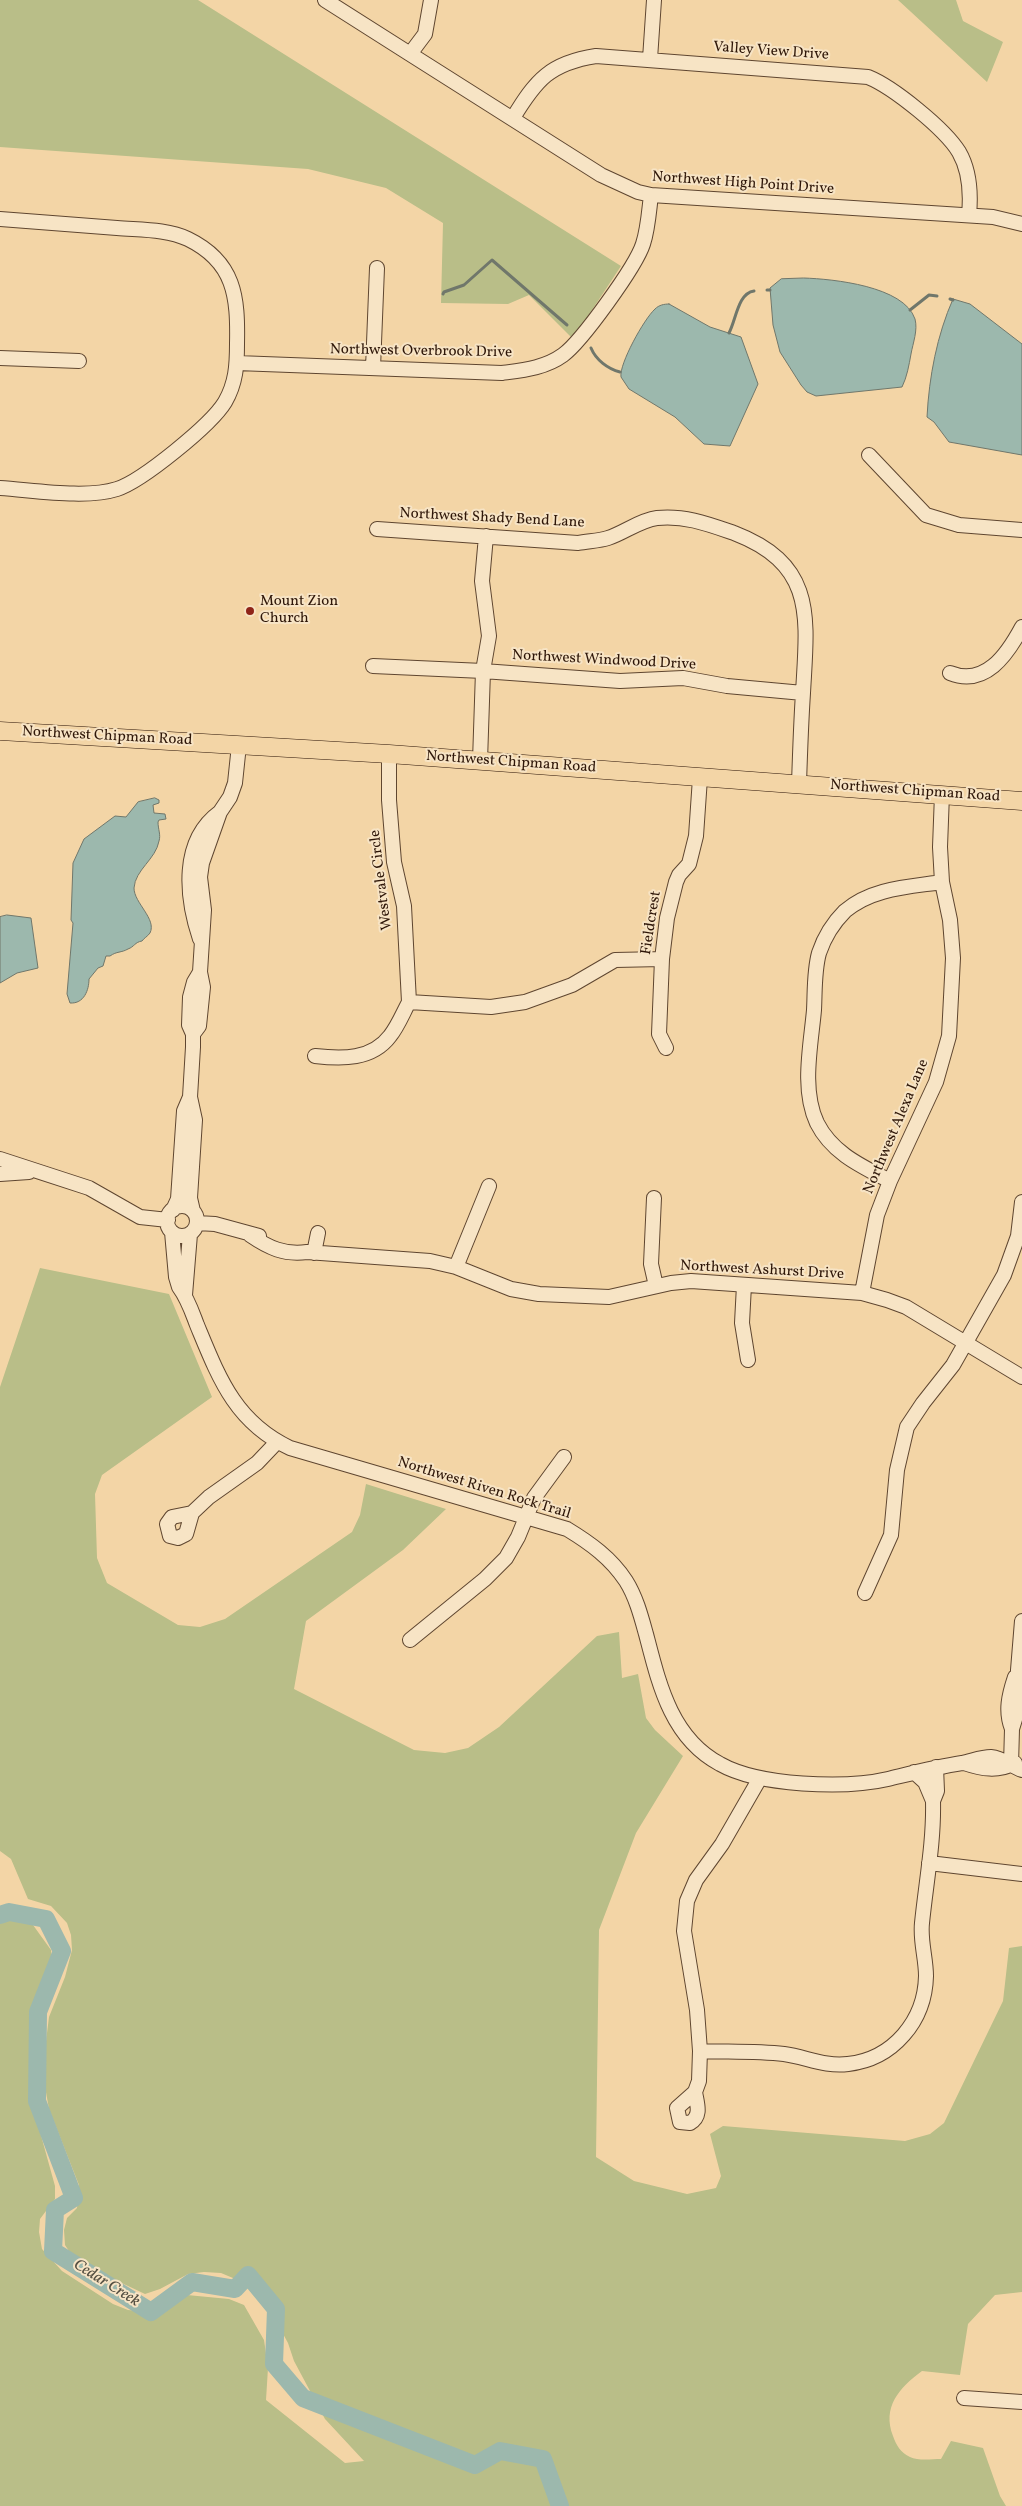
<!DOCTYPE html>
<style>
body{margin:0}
canvas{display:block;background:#f3d5a6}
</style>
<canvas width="1022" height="2506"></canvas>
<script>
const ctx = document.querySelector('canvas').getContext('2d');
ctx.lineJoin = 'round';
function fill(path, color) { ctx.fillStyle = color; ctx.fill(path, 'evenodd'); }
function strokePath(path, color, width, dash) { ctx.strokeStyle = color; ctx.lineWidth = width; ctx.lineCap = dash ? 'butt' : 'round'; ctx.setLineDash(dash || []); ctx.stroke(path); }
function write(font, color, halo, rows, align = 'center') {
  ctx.font = font + ' Vollkorn,serif'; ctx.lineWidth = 4; ctx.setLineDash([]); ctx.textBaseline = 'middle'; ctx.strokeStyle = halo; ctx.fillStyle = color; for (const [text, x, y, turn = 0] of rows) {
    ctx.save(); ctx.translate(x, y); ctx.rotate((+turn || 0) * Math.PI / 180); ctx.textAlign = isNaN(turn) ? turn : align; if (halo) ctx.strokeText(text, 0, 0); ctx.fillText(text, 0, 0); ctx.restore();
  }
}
fill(new Path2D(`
 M 0,0 L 198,0 L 621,266 L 573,339 L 529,295 L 508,304 L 441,303 L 443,223 L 386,188 L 308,169 L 0,147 Z
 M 898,0 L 956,0 L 963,21 L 1003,42 L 987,82 Z
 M 40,1268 L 169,1294 L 212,1397 L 102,1475 L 95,1494 L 97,1558 L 107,1583 L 178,1625 L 200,1627 L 225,1619 L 352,1532 L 360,1515 L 366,1484 L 446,1509 L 403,1550 L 306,1621 L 294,1689 L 414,1750 L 445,1753 L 468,1748 L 499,1727 L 597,1636 L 619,1632 L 622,1678 L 638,1674 L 646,1718 L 655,1730 L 683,1756 L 636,1833 L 599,1930 L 596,2157 L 634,2181 L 687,2194 L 716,2188 L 721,2176 L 710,2134 L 723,2126 L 905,2141 L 930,2134 L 944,2123 L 1003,2001 L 1009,1948 L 1022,1946 L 1022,2292 L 995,2295 L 968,2324 L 960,2375 L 922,2371 C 899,2388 882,2407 893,2436 C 896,2445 901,2453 910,2457 C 918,2461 932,2459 941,2459 L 951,2441 L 983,2448 L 1000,2496 L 1006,2506 L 0,2506 L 0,1915 L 16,1918 L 33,1925 L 51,1950 L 52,1961 L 34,2010 L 31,2066 L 32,2103 L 55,2186 L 55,2199 L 40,2219 L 39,2232 L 42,2249 L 62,2271 L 113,2304 L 128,2310 L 138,2311 L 171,2302 L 187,2295 L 229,2299 L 244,2305 L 264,2340 L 268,2368 L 266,2400 L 345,2463 L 364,2461 L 325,2419 L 294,2361 L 288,2343 L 270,2310 L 252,2286 L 221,2273 L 204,2272 L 188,2274 L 160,2289 L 145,2294 L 109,2277 L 71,2254 L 65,2245 L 64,2230 L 67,2218 L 77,2208 L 79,2185 L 49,2109 L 44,2081 L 45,2049 L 49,2017 L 65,1977 L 72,1950 L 71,1935 L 67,1923 L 51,1906 L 28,1899 L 11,1859 L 0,1851 L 0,1387 Z`), '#b9be88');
const water = new Path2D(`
 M 804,278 C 833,279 904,286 915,319 C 918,330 913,343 911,354 C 909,365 907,377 902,387 L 816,396 L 807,392 L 801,385 L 780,352 L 773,325 L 770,288 L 781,279 Z
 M 953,299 L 970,304 L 1022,344 L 1022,455 L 949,442 L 934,422 L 927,417 C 929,377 937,335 953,299 Z
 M 669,304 L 710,327 L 741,337 L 758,384 L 730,446 L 704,444 L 675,417 L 629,389 L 621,377 C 619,364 644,319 655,309 C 659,305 664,304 669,304 Z
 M 155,798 L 159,800 L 159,803 L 153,805 L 154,813 L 165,814 L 166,819 L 159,820 L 158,822 C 158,829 161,835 159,841 C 156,859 135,870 134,888 C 134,903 157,919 150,933 C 147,937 144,938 142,941 C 135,942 134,947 128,949 C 121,953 117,951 110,956 L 106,956 L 103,966 L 98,968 L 89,979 C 89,990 84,1004 70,1003 L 67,994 L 73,923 L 71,920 L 73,863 L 84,839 L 115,816 L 126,817 L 138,802 Z
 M 7,915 L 31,918 L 38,968 L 17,973 L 0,983 L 0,917 Z`);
fill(water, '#9cb8ad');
strokePath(water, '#70776b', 1);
strokePath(new Path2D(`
 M 767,290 L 770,290
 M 443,294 L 444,292 L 464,285 L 492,260 L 567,325
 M 950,299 L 953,300
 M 910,310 L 929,295 L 937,296
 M 729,333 C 736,320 738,293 754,291
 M 591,348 C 596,360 608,369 620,372`), '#70776b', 3);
strokePath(new Path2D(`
 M 0,1915 L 9,1912 L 46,1919 L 62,1951 L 38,2012 L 37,2101 L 74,2198 L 55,2210 L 53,2251 L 151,2312 L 192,2282 L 235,2289 L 248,2275 L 276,2309 L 274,2364 L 303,2398 L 475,2465 L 500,2451 L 543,2459 L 560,2506`), '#9cb8ad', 18);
const minor = new Path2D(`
 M 325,0 L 410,54 L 425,34 L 431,0
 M 410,54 L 601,175 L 638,192 L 651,195 L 993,217 L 1022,224
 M 650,59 L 654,0
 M 513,118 C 536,80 550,63 596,56 L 868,77 C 893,87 945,129 959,152 C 970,171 971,194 969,215
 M 0,219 C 39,222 78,225 117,228 C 140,230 167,229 188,239 C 235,262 238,297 237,344 C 237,365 236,383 225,402 C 211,425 142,481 117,489 C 86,499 33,490 0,488
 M 0,358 L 79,361
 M 237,363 L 502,373 C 524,370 545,368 563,355 C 582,341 636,266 643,244 C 648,229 649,211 651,195
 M 373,368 L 377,268
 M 869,455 L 926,515 L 959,525 L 1022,530
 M 377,529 L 578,543 C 587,541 599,541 608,538 C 624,533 640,520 657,518 C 684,515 708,524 734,533 C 817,565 807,618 803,693 C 801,723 800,753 799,784
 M 373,666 L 483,671 L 620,681 L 683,678 L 727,686 L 803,693
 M 950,673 C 985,687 1007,655 1022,627
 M 389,754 L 389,800 L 394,862 L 404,906 L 409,1002
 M 480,761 L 483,671 L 489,636 L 482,581 L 486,536
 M 200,939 C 186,897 180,841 220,812
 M 409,1002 L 491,1007 L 525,1002 L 572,985 L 615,960 L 662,959
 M 193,1034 L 199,1026 L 203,987 L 200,972 L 204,910 L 200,877 L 202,863 L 220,812 L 230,797 L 235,783 L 239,745
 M 666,1048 L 659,1034 L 662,959 L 667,918 L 676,882 L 679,875 L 689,864 L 696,836 L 700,778
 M 315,1056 C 342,1059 372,1060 390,1036 C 398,1026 403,1013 409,1002
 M 190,1097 L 195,1120 L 190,1198 L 193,1211
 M 0,1159 L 89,1188 L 140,1217 L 168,1220
 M 0,1174 L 29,1172
 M 890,1181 C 861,1166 832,1153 817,1123 C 801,1089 811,1045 814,1010 C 815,991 814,971 819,953 C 824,938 834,922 845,911 C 872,888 908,887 942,882
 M 654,1198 L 651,1264 L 656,1286
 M167 1221a15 15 0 1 1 30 0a15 15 0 1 1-30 0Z
 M 173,1210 L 178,1199 L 184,1111 L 190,1097 L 193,1047 L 193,1034 L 189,1025 L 190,997 L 194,982 L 200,972
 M 197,1223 L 215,1224 L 259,1236
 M 172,1232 L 176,1277 L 179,1287 C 188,1299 192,1312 197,1325 C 219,1378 235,1422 290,1448 L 567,1529 C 590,1543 611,1558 626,1581 C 636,1597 641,1616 646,1634 C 659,1684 671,1738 720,1764 C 759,1786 845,1789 888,1779 C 913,1773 936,1767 962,1763 C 972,1761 981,1757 991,1757 C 1003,1758 1011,1766 1022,1770
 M 250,1235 C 269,1248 284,1255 307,1252 L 430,1261 L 456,1267 L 511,1289 L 539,1294 L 609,1297 L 671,1283 L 691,1281 L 862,1293 L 887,1300 L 906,1307 L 1022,1377
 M 314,1253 L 318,1233
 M 456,1267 L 489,1186
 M 744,1285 L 742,1323 L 748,1360
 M 862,1293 L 877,1215 L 890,1181 L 936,1082 L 949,1036 L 953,958 L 950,920 L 942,882 L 940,847 L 942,794
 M 185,1295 L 190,1234
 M 192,1513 L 186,1534 L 178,1538 L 170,1536 L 167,1524 L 172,1517 L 192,1513 L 209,1497 L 257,1463 L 277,1442
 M 865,1593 L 891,1535 L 897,1470 L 907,1427 L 923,1403 L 953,1365 L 1004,1275 L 1018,1236 L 1022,1202
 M 410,1640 L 485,1579 L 506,1558 L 518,1537 L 534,1498 L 564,1457
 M 1012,1729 C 1005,1711 1009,1695 1015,1677
 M 964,1763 C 982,1769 997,1772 1015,1763
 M 1011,1765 L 1012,1729 L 1019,1706 L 1018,1670 L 1022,1621
 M 914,1772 L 925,1782 L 933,1801
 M 929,1863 L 1022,1874
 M 700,2051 C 728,2052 757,2051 784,2054 C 806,2057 825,2067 848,2064 C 893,2059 925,2021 926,1976 C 926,1958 920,1941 922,1923 C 926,1883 934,1842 933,1801 L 937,1791 L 936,1767
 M 695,2092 C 697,2104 702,2116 690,2123 L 680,2122 L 677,2108 L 695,2092 L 699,2081 L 700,2051 L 697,2010 L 684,1931 L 687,1901 L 696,1880 L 722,1844 L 760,1778
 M 964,2398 L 1022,2402`);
const major = new Path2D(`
 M 0,731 L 389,754 L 1022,801`);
strokePath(minor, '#5f4630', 16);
strokePath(major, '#2e1608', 19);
strokePath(minor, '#f7e4c5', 14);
strokePath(major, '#f3d5a6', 18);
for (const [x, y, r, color] of [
 [250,611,5,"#8f2418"]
]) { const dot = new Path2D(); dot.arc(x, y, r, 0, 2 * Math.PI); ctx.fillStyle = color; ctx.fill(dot); strokePath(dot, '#f7e4c5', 2); }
write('15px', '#2e1608', '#f7e4c5', [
 ["Valley View Drive",771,52,4],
 ["Northwest High Point Drive",743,184,4],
 ["Northwest Overbrook Drive",421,352,1],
 ["Northwest Shady Bend Lane",492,519,3],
 ["Northwest Windwood Drive",604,661,3],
 ["Northwest Chipman Road",107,737,3],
 ["Northwest Chipman Road",511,763,4],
 ["Northwest Chipman Road",915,792,4],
 ["Westvale Circle",382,880,-97],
 ["Fieldcrest",652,923,-81],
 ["Northwest Alexa Lane",897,1127,-67],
 ["Northwest Ashurst Drive",762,1271,3],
 ["Northwest Riven Rock Trail",484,1489,17]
]);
write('15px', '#2e1608', '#f7e4c5', [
 ["Mount Zion",260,602],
 ["Church",260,619]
], 'left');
write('italic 16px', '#544f42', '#f7e4c5', [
 ["Cedar Creek",106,2284,32]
]);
</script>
